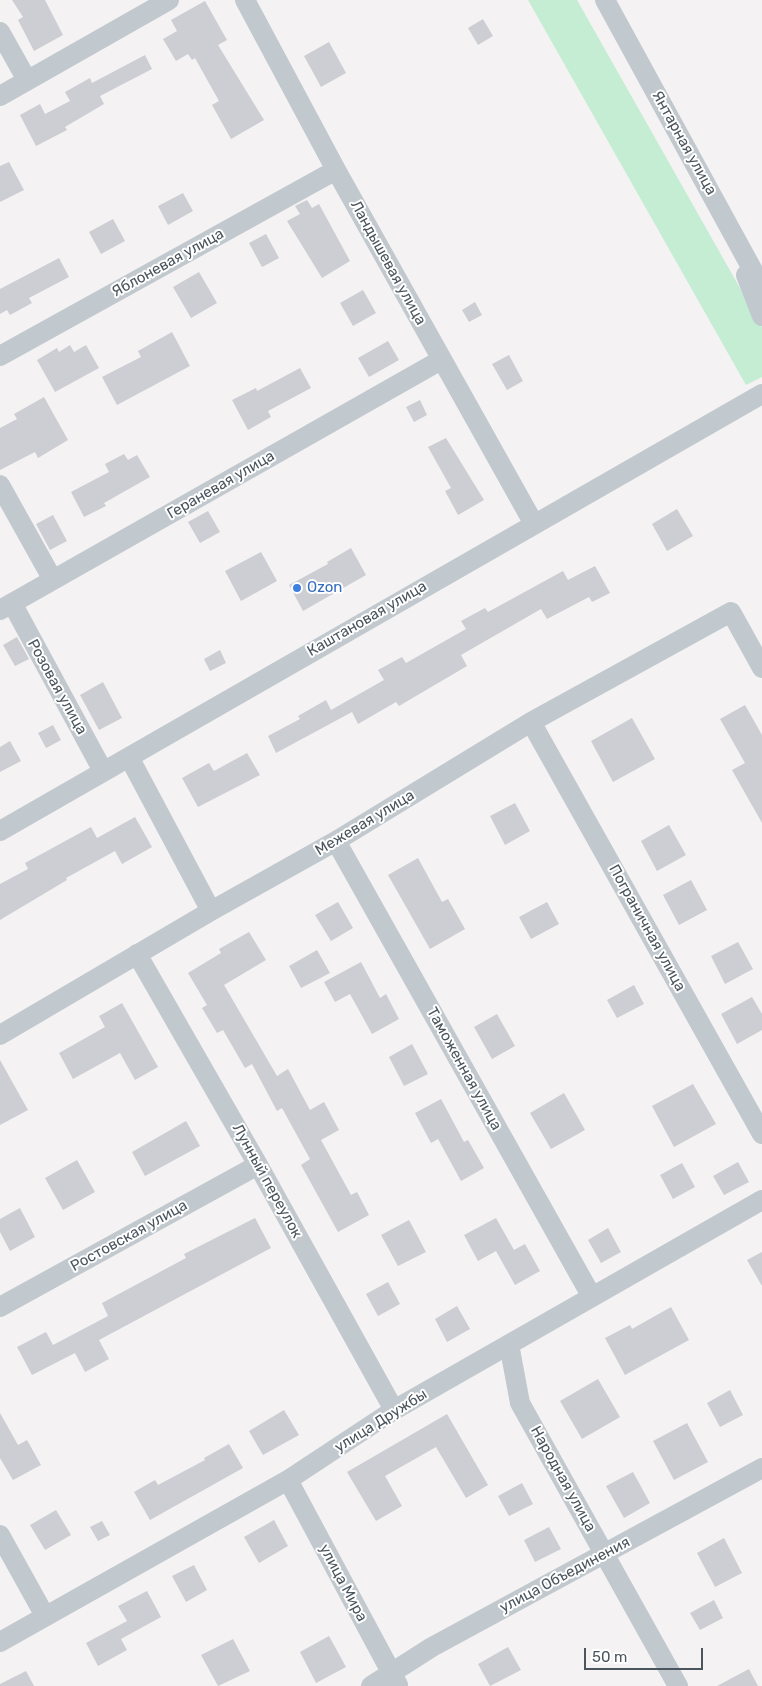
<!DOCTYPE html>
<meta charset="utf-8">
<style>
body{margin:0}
#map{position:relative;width:762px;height:1686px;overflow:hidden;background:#f4f2f2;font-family:Rubik,sans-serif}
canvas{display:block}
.scale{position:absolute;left:584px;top:1648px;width:119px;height:22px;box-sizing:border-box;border:2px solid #4b555e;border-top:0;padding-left:6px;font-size:15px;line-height:18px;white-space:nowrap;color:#4b555e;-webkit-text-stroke:4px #fff;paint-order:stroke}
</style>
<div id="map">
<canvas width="762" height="1686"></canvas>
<div class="scale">50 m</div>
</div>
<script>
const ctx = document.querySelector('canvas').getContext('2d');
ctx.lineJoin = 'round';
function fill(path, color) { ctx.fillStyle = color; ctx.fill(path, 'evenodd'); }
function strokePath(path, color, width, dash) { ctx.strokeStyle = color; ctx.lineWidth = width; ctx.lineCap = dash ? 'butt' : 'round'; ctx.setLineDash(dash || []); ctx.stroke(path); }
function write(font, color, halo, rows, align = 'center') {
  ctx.font = font + ' Rubik,sans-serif'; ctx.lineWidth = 4; ctx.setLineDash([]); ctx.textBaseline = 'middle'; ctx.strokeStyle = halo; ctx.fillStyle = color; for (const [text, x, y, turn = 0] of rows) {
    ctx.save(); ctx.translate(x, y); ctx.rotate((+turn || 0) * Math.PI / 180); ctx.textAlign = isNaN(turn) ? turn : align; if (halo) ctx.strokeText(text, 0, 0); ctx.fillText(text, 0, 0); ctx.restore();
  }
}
fill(new Path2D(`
 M 528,0 L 577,0 L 762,327 L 762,377 L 746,385 Z`), '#c4edd3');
fill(new Path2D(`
 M 12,0 L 45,0 L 63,35 L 34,51 L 18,20 L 23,17 Z
 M 205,1 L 227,40 L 218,45 L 264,120 L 231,139 L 212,105 L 219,101 L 195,58 L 192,60 L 188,54 L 176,61 L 163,39 L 177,31 L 171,20 Z
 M 483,19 L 493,36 L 478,45 L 468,28 Z
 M 329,42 L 346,73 L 321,87 L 304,56 Z
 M 145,55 L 152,69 L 100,96 L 104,104 L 65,127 L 67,130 L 36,146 L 20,115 L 40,104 L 45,114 L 70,101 L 65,92 L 90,78 L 92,83 Z
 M 9,162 L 24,190 L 0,202 L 0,166 Z
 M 183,193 L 193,211 L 168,225 L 158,206 Z
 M 307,200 L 312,208 L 319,204 L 350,261 L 322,278 L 287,221 L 300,214 L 295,206 Z
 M 113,219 L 125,241 L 101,254 L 89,232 Z
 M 266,234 L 279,258 L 262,267 L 249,243 Z
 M 59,258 L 69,277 L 29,298 L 32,303 L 10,315 L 7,310 L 0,314 L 0,289 Z
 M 199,272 L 217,303 L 191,318 L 173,287 Z
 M 363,290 L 376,313 L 353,326 L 340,303 Z
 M 475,302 L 482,315 L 469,322 L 462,310 Z
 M 172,332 L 190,366 L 117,405 L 102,377 L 141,357 L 138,351 Z
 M 388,341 L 399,360 L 369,377 L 358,358 Z
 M 70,345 L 74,352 L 86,345 L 99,368 L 55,392 L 37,360 L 57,348 L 59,352 Z
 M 509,355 L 523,381 L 507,390 L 492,364 Z
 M 300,368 L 311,388 L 268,411 L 271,417 L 248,430 L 232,400 L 256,388 L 257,391 Z
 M 44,397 L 68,440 L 38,458 L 35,452 L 0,470 L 0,428 L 17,419 L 14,414 Z
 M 420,400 L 427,415 L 414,422 L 406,407 Z
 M 446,438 L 484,500 L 458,515 L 445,491 L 451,488 L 428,447 Z
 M 124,454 L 128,460 L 137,455 L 150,477 L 104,503 L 106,506 L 84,517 L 71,492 L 109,472 L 105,464 Z
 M 677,509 L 693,536 L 667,551 L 652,524 Z
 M 208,511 L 220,532 L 200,543 L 188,522 Z
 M 53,515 L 67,541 L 50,550 L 36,524 Z
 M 351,548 L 366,575 L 303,611 L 289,585 L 328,564 L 327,562 Z
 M 261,552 L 277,581 L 241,601 L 225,571 Z
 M 595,566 L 610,593 L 592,602 L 589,597 L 547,619 L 541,609 L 461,655 L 467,666 L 399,706 L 396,702 L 358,724 L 352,712 L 276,753 L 268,736 L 300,719 L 298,716 L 326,700 L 331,710 L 384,680 L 378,670 L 402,657 L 406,663 L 466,629 L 461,621 L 485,608 L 488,612 L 563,571 L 568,580 Z
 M 17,637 L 29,659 L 15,666 L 3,645 Z
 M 220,650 L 226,663 L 210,671 L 204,659 Z
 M 103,682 L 122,718 L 99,730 L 80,695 Z
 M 745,705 L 762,735 L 762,823 L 732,770 L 745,763 L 720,719 Z
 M 632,718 L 655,759 L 613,782 L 591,741 Z
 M 53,725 L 61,740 L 46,748 L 38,733 Z
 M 10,741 L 21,761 L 0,772 L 0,747 Z
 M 247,753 L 260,775 L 198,807 L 182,778 L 209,763 L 214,771 Z
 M 515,803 L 530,831 L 505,845 L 490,816 Z
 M 135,817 L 152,847 L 122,864 L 115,851 L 66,878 L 67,880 L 0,920 L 0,884 L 28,869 L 25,863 L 91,827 L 97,838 Z
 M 669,825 L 686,855 L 657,871 L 641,841 Z
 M 418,858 L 442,902 L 448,899 L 465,929 L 430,949 L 388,875 Z
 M 691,880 L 707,910 L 679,925 L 663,895 Z
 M 338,902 L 353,928 L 331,941 L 315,915 Z
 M 547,902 L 559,924 L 531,939 L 519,917 Z
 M 249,932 L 266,960 L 224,985 L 277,1076 L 288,1069 L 310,1110 L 324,1102 L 339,1130 L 321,1140 L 351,1195 L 357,1192 L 369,1215 L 338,1232 L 301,1165 L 310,1159 L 282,1108 L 277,1111 L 252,1064 L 245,1068 L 223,1030 L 217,1033 L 202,1008 L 207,1005 L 188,973 L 221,953 L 219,949 Z
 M 738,942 L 753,969 L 725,984 L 711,956 Z
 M 317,950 L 330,973 L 301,988 L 289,966 Z
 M 361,962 L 380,998 L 386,994 L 399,1019 L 372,1034 L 350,994 L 335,1002 L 324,982 Z
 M 634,985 L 644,1004 L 617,1018 L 607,1000 Z
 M 752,997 L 762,1014 L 762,1030 L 737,1044 L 721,1014 Z
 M 122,1003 L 158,1067 L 135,1080 L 120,1053 L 73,1079 L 59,1053 L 105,1027 L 99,1016 Z
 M 497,1014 L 515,1046 L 492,1059 L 474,1027 Z
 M 412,1044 L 428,1074 L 404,1086 L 389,1057 Z
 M 0,1060 L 28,1110 L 0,1125 Z
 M 693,1084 L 716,1124 L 674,1147 L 652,1106 Z
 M 564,1093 L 585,1130 L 551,1149 L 530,1113 Z
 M 441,1099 L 464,1142 L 468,1140 L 484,1168 L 461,1181 L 438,1139 L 431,1143 L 415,1113 Z
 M 186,1121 L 200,1146 L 145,1176 L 132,1152 Z
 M 77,1160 L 95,1192 L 63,1210 L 45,1178 Z
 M 738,1162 L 749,1182 L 724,1195 L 713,1176 Z
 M 682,1163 L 695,1187 L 673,1199 L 660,1175 Z
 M 20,1208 L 35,1237 L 10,1251 L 0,1232 L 0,1219 Z
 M 255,1218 L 271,1248 L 99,1340 L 109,1359 L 85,1372 L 75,1353 L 32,1375 L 17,1347 L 46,1332 L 53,1345 L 108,1316 L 102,1303 L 186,1258 L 184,1254 Z
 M 496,1218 L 514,1250 L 525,1244 L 540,1271 L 515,1285 L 496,1251 L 478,1261 L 464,1235 Z
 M 409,1220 L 426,1252 L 398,1266 L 381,1235 Z
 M 608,1228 L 621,1252 L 601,1263 L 588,1240 Z
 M 762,1252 L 762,1286 L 747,1260 Z
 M 388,1282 L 400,1304 L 378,1316 L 366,1294 Z
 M 457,1306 L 470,1329 L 447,1342 L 435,1319 Z
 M 671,1307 L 689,1340 L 625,1375 L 605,1338 L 630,1325 L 632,1329 Z
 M 598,1379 L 620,1417 L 582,1439 L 560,1401 Z
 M 730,1390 L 743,1415 L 720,1427 L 707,1403 Z
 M 284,1410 L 299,1435 L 263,1455 L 249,1431 Z
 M 0,1413 L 18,1445 L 27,1440 L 41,1465 L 13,1480 L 0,1458 Z
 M 447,1414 L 488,1485 L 466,1498 L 436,1447 L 385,1476 L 402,1506 L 376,1521 L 347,1472 Z
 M 687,1423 L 708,1462 L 674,1480 L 653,1441 Z
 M 229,1444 L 243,1468 L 150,1520 L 134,1492 L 155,1480 L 158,1485 L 205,1460 L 204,1458 Z
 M 633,1472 L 650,1503 L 624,1518 L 606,1486 Z
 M 522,1483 L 533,1504 L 509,1516 L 498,1496 Z
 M 56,1510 L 71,1535 L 45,1550 L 30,1525 Z
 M 274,1520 L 288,1546 L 259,1563 L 244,1537 Z
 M 102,1521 L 110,1535 L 98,1541 L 90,1527 Z
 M 549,1527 L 561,1549 L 535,1562 L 524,1540 Z
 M 724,1538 L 742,1573 L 715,1587 L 697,1553 Z
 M 194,1565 L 207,1590 L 186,1602 L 172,1576 Z
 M 147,1591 L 161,1617 L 121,1639 L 127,1650 L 98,1666 L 86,1643 L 127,1621 L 118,1606 Z
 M 714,1600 L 723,1618 L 700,1630 L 690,1613 Z
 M 329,1636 L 346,1667 L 316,1683 L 300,1652 Z
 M 233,1639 L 250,1671 L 218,1686 L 201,1655 Z
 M 508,1647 L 521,1670 L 490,1686 L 478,1664 Z
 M 749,1669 L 758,1686 L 717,1686 Z
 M 26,1671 L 34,1686 L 0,1686 L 0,1684 Z`), '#ccced3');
strokePath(new Path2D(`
 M 245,0 L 336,170 L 534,524
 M 605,0 L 762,287
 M 0,32 L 27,80
 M 0,96 L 169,0
 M 746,275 L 762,316
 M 0,356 L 336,170
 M 0,485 L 53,580
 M 12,603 L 103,771
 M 0,610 L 441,360
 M 531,722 L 762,1134
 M 129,757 L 211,911
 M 0,831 L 762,394
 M 336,841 L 592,1297
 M 137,954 L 258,1165 L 394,1410
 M 0,1035 L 211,911 L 336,841 L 531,722 L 731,612 L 762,668
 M 0,1307 L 258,1165
 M 509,1344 L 520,1403 L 678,1686
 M 288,1480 L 398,1685
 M 0,1535 L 45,1616
 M 0,1642 L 288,1480 L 394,1410 L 762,1200
 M 371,1686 L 432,1647 L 762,1468`), '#c1c9cf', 20);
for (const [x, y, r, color] of [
 [297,588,5,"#3f7fe0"]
]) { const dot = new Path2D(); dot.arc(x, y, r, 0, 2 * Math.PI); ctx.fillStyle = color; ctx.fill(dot); strokePath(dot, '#fff', 2); }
write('15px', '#4b555e', '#fff', [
 ["Янтарная улица",684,143,61],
 ["Яблоневая улица",168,263,-29],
 ["Ландышевая улица",388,263,61],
 ["Гераневая улица",221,485,-30],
 ["Каштановая улица",367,619,-30],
 ["Розовая улица",57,687,61],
 ["Межевая улица",365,823,-31],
 ["Пограничная улица",647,928,61],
 ["Таможенная улица",464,1069,61],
 ["Лунный переулок",267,1181,61],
 ["Ростовская улица",129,1236,-29],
 ["улица Дружбы",381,1421,-32],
 ["Народная улица",563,1479,61],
 ["улица Объединения",565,1575,-28],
 ["улица Мира",343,1583,62]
]);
write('15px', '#366cbe', '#fff', [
 ["Ozon",307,588]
], 'left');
</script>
